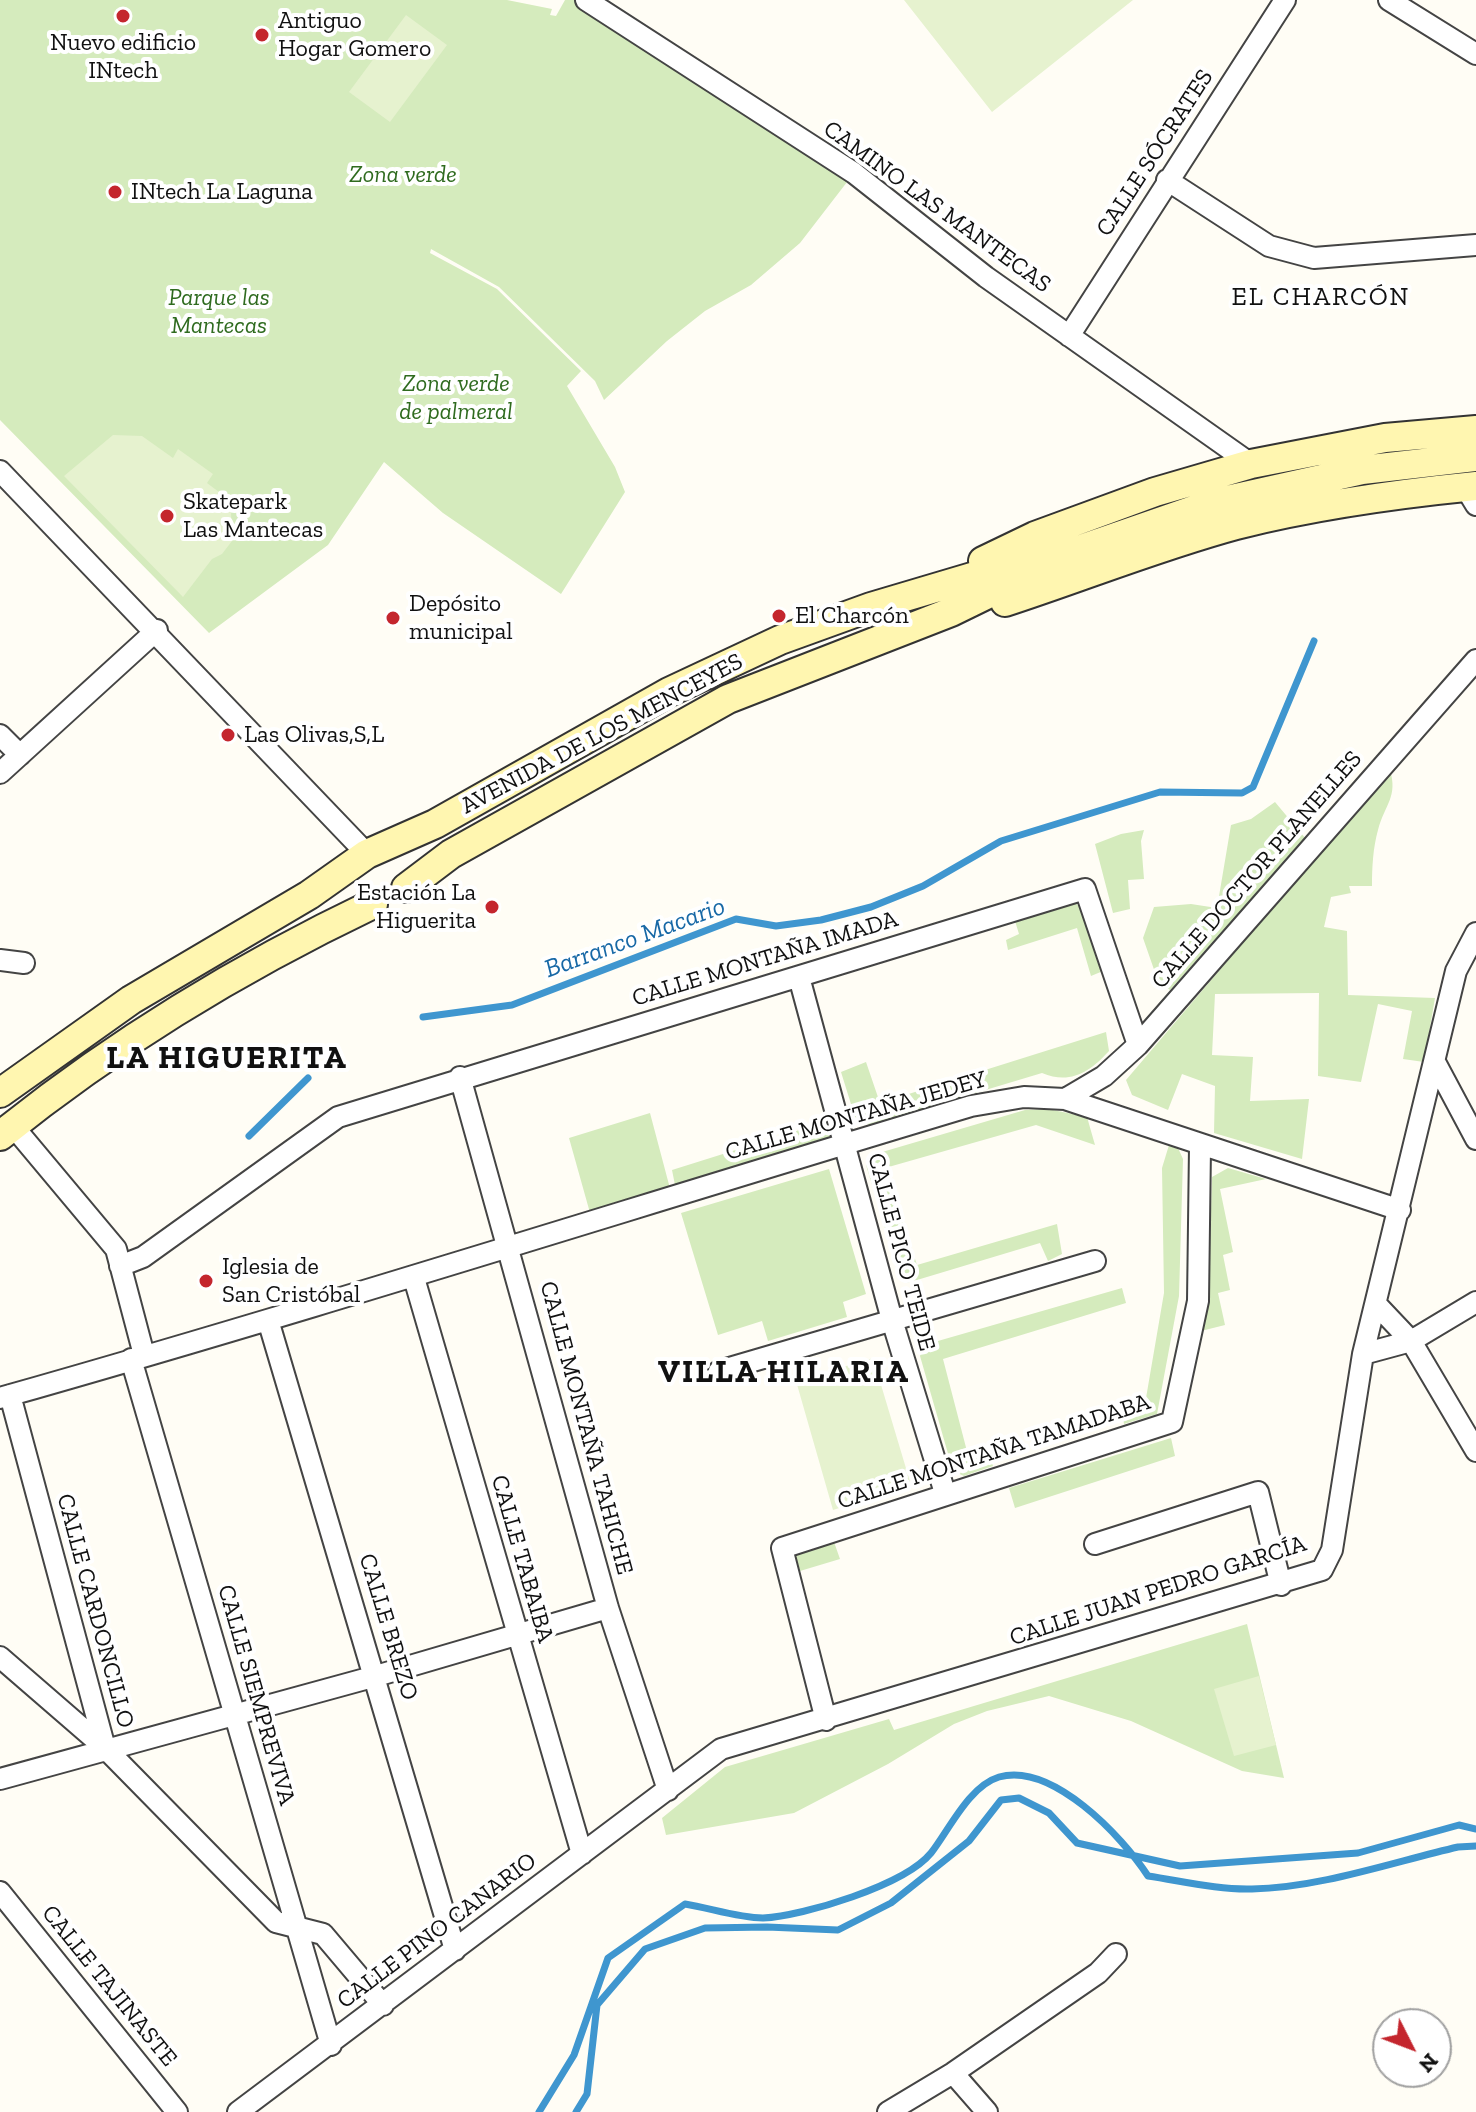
<!DOCTYPE html>
<meta charset="utf-8">
<style>
body{margin:0}
#map{position:relative;width:1476px;height:2112px;overflow:hidden;background:#fffdf5;font-family:"Zilla Slab",serif}
canvas{display:block}
.north{position:absolute;left:1372px;top:2008px;width:80px;height:80px;box-sizing:border-box;background:#fff;border:2px solid #a0a0a0;border-radius:50%;rotate:132deg;font-size:22px;font-weight:700;line-height:32px;text-align:center;color:#111}
.north::after{content:'';display:block;margin:auto;width:28px;height:36px;background:#c4262e;clip-path:polygon(50% 0,100% 100%,50% 72%,0 100%)}
</style>
<div id="map">
<canvas width="1476" height="2112"></canvas>
<div class="north">N</div>
</div>
<script>
const ctx = document.querySelector('canvas').getContext('2d');
ctx.lineJoin = 'round';
function fill(path, color) { ctx.fillStyle = color; ctx.fill(path, 'evenodd'); }
function strokePath(path, color, width, dash) { ctx.strokeStyle = color; ctx.lineWidth = width; ctx.lineCap = dash ? 'butt' : 'round'; ctx.setLineDash(dash || []); ctx.stroke(path); }
function write(font, color, halo, rows, align = 'center') {
  ctx.font = font + ' "Zilla Slab",serif'; ctx.lineWidth = 8; ctx.setLineDash([]); ctx.textBaseline = 'middle'; ctx.strokeStyle = halo; ctx.fillStyle = color; for (const [text, x, y, turn = 0] of rows) {
    ctx.save(); ctx.translate(x, y); ctx.rotate((+turn || 0) * Math.PI / 180); ctx.textAlign = isNaN(turn) ? turn : align; if (halo) ctx.strokeText(text, 0, 0); ctx.fillText(text, 0, 0); ctx.restore();
  }
}
fill(new Path2D(`
 M 0,0 L 507,0 L 552,9 L 550,15 L 556,16 L 565,0 L 586,0 L 854,173 L 800,243 L 751,285 L 705,311 L 667,341 L 604,400 L 595,381 L 499,287 L 431,249 L 430,253 L 497,289 L 581,371 L 567,386 L 615,467 L 625,492 L 561,594 L 443,513 L 384,462 L 328,545 L 209,633 L 0,420 Z
 M 1390,770 C 1398,797 1385,804 1378,830 C 1373,848 1372,867 1372,886 L 1349,886 L 1351,893 L 1331,897 L 1324,927 L 1347,931 L 1348,995 L 1435,998 L 1424,1062 L 1403,1059 L 1412,1011 L 1378,1004 L 1361,1082 L 1318,1076 L 1319,993 L 1215,994 L 1212,1055 L 1253,1057 L 1250,1101 L 1309,1099 L 1302,1159 L 1214,1133 L 1215,1086 L 1182,1074 L 1168,1110 L 1132,1095 L 1126,1080 Z
 M 1275,802 L 1306,839 L 1170,990 L 1158,981 L 1143,938 L 1154,907 L 1191,904 L 1217,908 L 1231,825 L 1251,819 Z
 M 1144,830 L 1141,841 L 1144,879 L 1128,880 L 1130,909 L 1113,913 L 1095,844 L 1121,834 Z
 M 1075,903 L 1083,909 L 1103,971 L 1091,976 L 1077,928 L 1008,950 L 1006,940 L 1019,934 L 1015,921 Z
 M 1106,1032 L 1109,1051 C 1090,1072 1070,1085 1042,1073 L 869,1125 L 855,1117 L 841,1072 L 866,1062 L 880,1103 Z
 M 1048,1109 L 1087,1117 L 1095,1145 L 1036,1125 L 885,1168 L 917,1265 L 1057,1224 L 1062,1254 L 1048,1261 L 1040,1243 L 907,1283 L 900,1278 L 866,1165 L 872,1155 L 1025,1110 Z
 M 650,1113 L 672,1196 L 592,1220 L 569,1138 Z
 M 828,1121 L 834,1136 L 675,1185 L 672,1170 Z
 M 1169,1145 L 1178,1148 L 1183,1159 L 1179,1296 L 1157,1414 L 1124,1424 L 1121,1407 L 1146,1398 L 1164,1293 L 1162,1168 Z
 M 1228,1168 L 1266,1179 L 1220,1189 L 1233,1252 L 1223,1255 L 1230,1290 L 1218,1293 L 1225,1325 L 1201,1331 L 1208,1303 L 1212,1177 Z
 M 829,1169 L 866,1294 L 843,1302 L 847,1317 L 768,1341 L 762,1321 L 718,1335 L 681,1213 Z
 M 1122,1288 L 1126,1303 L 943,1359 L 969,1459 L 988,1453 L 993,1466 L 964,1476 L 953,1471 L 920,1356 L 924,1345 Z
 M 1171,1438 L 1175,1456 L 1015,1508 L 1009,1488 Z
 M 834,1542 L 840,1559 L 800,1571 L 795,1553 Z
 M 1247,1624 L 1284,1778 L 1242,1771 L 1131,1721 L 1049,1696 L 987,1711 L 954,1724 L 888,1764 L 794,1813 L 666,1835 L 662,1818 L 725,1767 L 889,1719 L 894,1730 Z`), '#d5ebbd');
fill(new Path2D(`
 M 904,0 L 1133,0 L 992,112 Z
 M 406,15 L 447,45 L 390,122 L 349,92 Z
 M 113,435 L 142,436 L 173,458 L 178,449 L 213,474 L 207,483 L 223,495 L 221,498 L 231,512 L 232,541 L 222,554 L 212,559 L 183,597 L 64,476 Z
 M 873,1358 L 911,1485 L 833,1510 L 796,1381 Z
 M 1259,1676 L 1276,1745 L 1234,1756 L 1214,1689 Z`), '#e6f2cf');
strokePath(new Path2D(`
 M 423,1017 L 512,1005 L 736,919 L 776,926 L 821,920 L 871,907 L 923,886 L 1001,841 L 1160,792 L 1242,793 L 1253,787 L 1314,641
 M 249,1136 L 308,1078
 M 539,2112 L 574,2055 L 608,1958 L 685,1904 C 710,1908 738,1918 763,1918 C 804,1916 905,1885 931,1853 C 949,1830 969,1786 999,1777 C 1052,1762 1122,1836 1148,1876 C 1182,1881 1218,1890 1252,1889 C 1319,1888 1393,1862 1458,1847 L 1476,1846
 M 576,2112 L 587,2094 L 597,2005 L 645,1949 L 705,1928 L 767,1927 L 838,1930 L 891,1903 L 969,1841 L 1001,1800 L 1019,1798 L 1049,1813 L 1077,1843 L 1180,1866 L 1358,1853 L 1459,1825 L 1476,1829`), '#3f96cf', 7);
const street = new Path2D(`
 M 586,0 L 854,173 L 986,277 L 1251,464
 M 1389,0 L 1476,54
 M 1167,180 L 1269,246 L 1314,258 L 1476,245
 M 1069,336 L 1285,0
 M 0,471 L 367,854
 M 1465,487 L 1476,505
 M 0,735 L 20,755
 M 0,773 L 157,630
 M 0,960 L 24,963
 M 799,977 L 892,1320 L 945,1493
 M 1436,1064 L 1476,1139
 M 460,1077 L 608,1608 L 668,1790
 M 1065,1099 L 1104,1076 L 1138,1045 L 1476,660
 M 13,1126 L 116,1249 L 144,1355
 M 120,1266 L 143,1257 L 338,1117 L 1085,889 L 1138,1045
 M 414,1278 L 582,1854
 M 1376,1304 L 1411,1341 L 1476,1451
 M 268,1320 L 455,1950
 M 1363,1354 L 1411,1341 L 1476,1302
 M 131,1359 L 331,2045
 M 719,1371 L 1095,1261
 M 10,1395 L 105,1748
 M 0,1398 C 325,1306 647,1203 971,1106 L 1024,1097 L 1065,1099 L 1400,1210
 M 1095,1544 L 1258,1492 L 1281,1585
 M 0,1657 L 105,1748 L 276,1922 L 323,1934 L 383,2005
 M 826,1720 L 782,1548 L 1172,1422 L 1198,1301 L 1200,1147
 M 0,1779 L 376,1676 L 608,1608
 M 0,1892 L 177,2112
 M 953,2073 L 987,2112
 M 238,2112 L 721,1749 L 1322,1570 L 1332,1550 L 1363,1354 L 1456,971 L 1476,933
 M 888,2112 L 953,2073 L 1098,1973 L 1116,1954`);
const secondary = new Path2D(`
 M 983,561 L 1035,536 L 1155,492 L 1251,464 L 1385,438 L 1476,430
 M 1005,602 C 1082,577 1158,546 1236,525 C 1315,505 1395,494 1476,486
 M 406,888 L 451,854 L 728,699 L 951,612 L 1035,571
 M 0,1093 L 131,1000 L 309,895 L 367,854 L 435,824 L 669,692 L 780,640 L 871,607 L 999,569 L 1061,556 L 1214,503 L 1362,470 L 1476,457
 M 0,1136 C 114,1044 241,967 373,904`);
strokePath(street, '#444', 24);
strokePath(secondary, '#333', 32);
strokePath(street, '#fff', 20);
strokePath(secondary, '#fff6b0', 28);
for (const [x, y, r, color] of [
 [123,16,8,"#c4262e"],
 [262,35,8,"#c4262e"],
 [115,192,8,"#c4262e"],
 [167,516,8,"#c4262e"],
 [779,616,8,"#c4262e"],
 [393,618,8,"#c4262e"],
 [228,735,8,"#c4262e"],
 [492,907,8,"#c4262e"],
 [206,1281,8,"#c4262e"]
]) { const dot = new Path2D(); dot.arc(x, y, r, 0, 2 * Math.PI); ctx.fillStyle = color; ctx.fill(dot); strokePath(dot, '#fff', 3); }
write('24px', '#111', '#fff', [
 ["Antiguo",278,21],
 ["Hogar Gomero",278,49],
 ["Nuevo edificio",123,43,"center"],
 ["INtech",123,71,"center"],
 ["INtech La Laguna",131,192],
 ["Skatepark",183,502],
 ["Las Mantecas",183,530],
 ["Depósito",409,604],
 ["municipal",409,632],
 ["El Charcón",795,616],
 ["Las Olivas,S,L",244,735],
 ["Estación La",476,893,"right"],
 ["Higuerita",476,921,"right"],
 ["Iglesia de",222,1267],
 ["San Cristóbal",222,1295]
], 'left');
write('24px', '#111', '#fff', [
 ["CALLE SÓCRATES",1155,153,-57],
 ["CAMINO LAS MANTECAS",937,207,36],
 ["AVENIDA DE LOS MENCEYES",602,734,-28],
 ["CALLE DOCTOR PLANELLES",1257,870,-49],
 ["CALLE MONTAÑA IMADA",765,959,-17],
 ["CALLE MONTAÑA JEDEY",856,1116,-16],
 ["CALLE PICO TEIDE",901,1252,75],
 ["CALLE MONTAÑA TAHICHE",586,1428,75],
 ["CALLE MONTAÑA TAMADABA",994,1452,-18],
 ["CALLE TABAIBA",522,1559,74],
 ["CALLE JUAN PEDRO GARCÍA",1158,1591,-18],
 ["CALLE CARDONCILLO",95,1611,75],
 ["CALLE BREZO",388,1627,73],
 ["CALLE SIEMPREVIVA",256,1695,74],
 ["CALLE PINO CANARIO",437,1931,-37],
 ["CALLE TAJINASTE",109,1986,51]
]);
write('italic 24px', '#2f6b1f', '#fff', [
 ["Zona verde",403,175],
 ["Parque las",219,298],
 ["Mantecas",219,326],
 ["Zona verde",456,384],
 ["de palmeral",456,412]
]);
ctx.letterSpacing = '2px';
write('26px', '#111', '#fff', [
 ["EL CHARCÓN",1321,298]
]);
ctx.letterSpacing = '0px';
write('italic 26px', '#1768a6', '#fff', [
 ["Barranco Macario",635,938,-20]
]);
ctx.letterSpacing = '2px';
write('bold 32px', '#111', '#fff', [
 ["LA HIGUERITA",227,1059],
 ["VILLA HILARIA",784,1373]
]);
ctx.letterSpacing = '0px';
</script>
